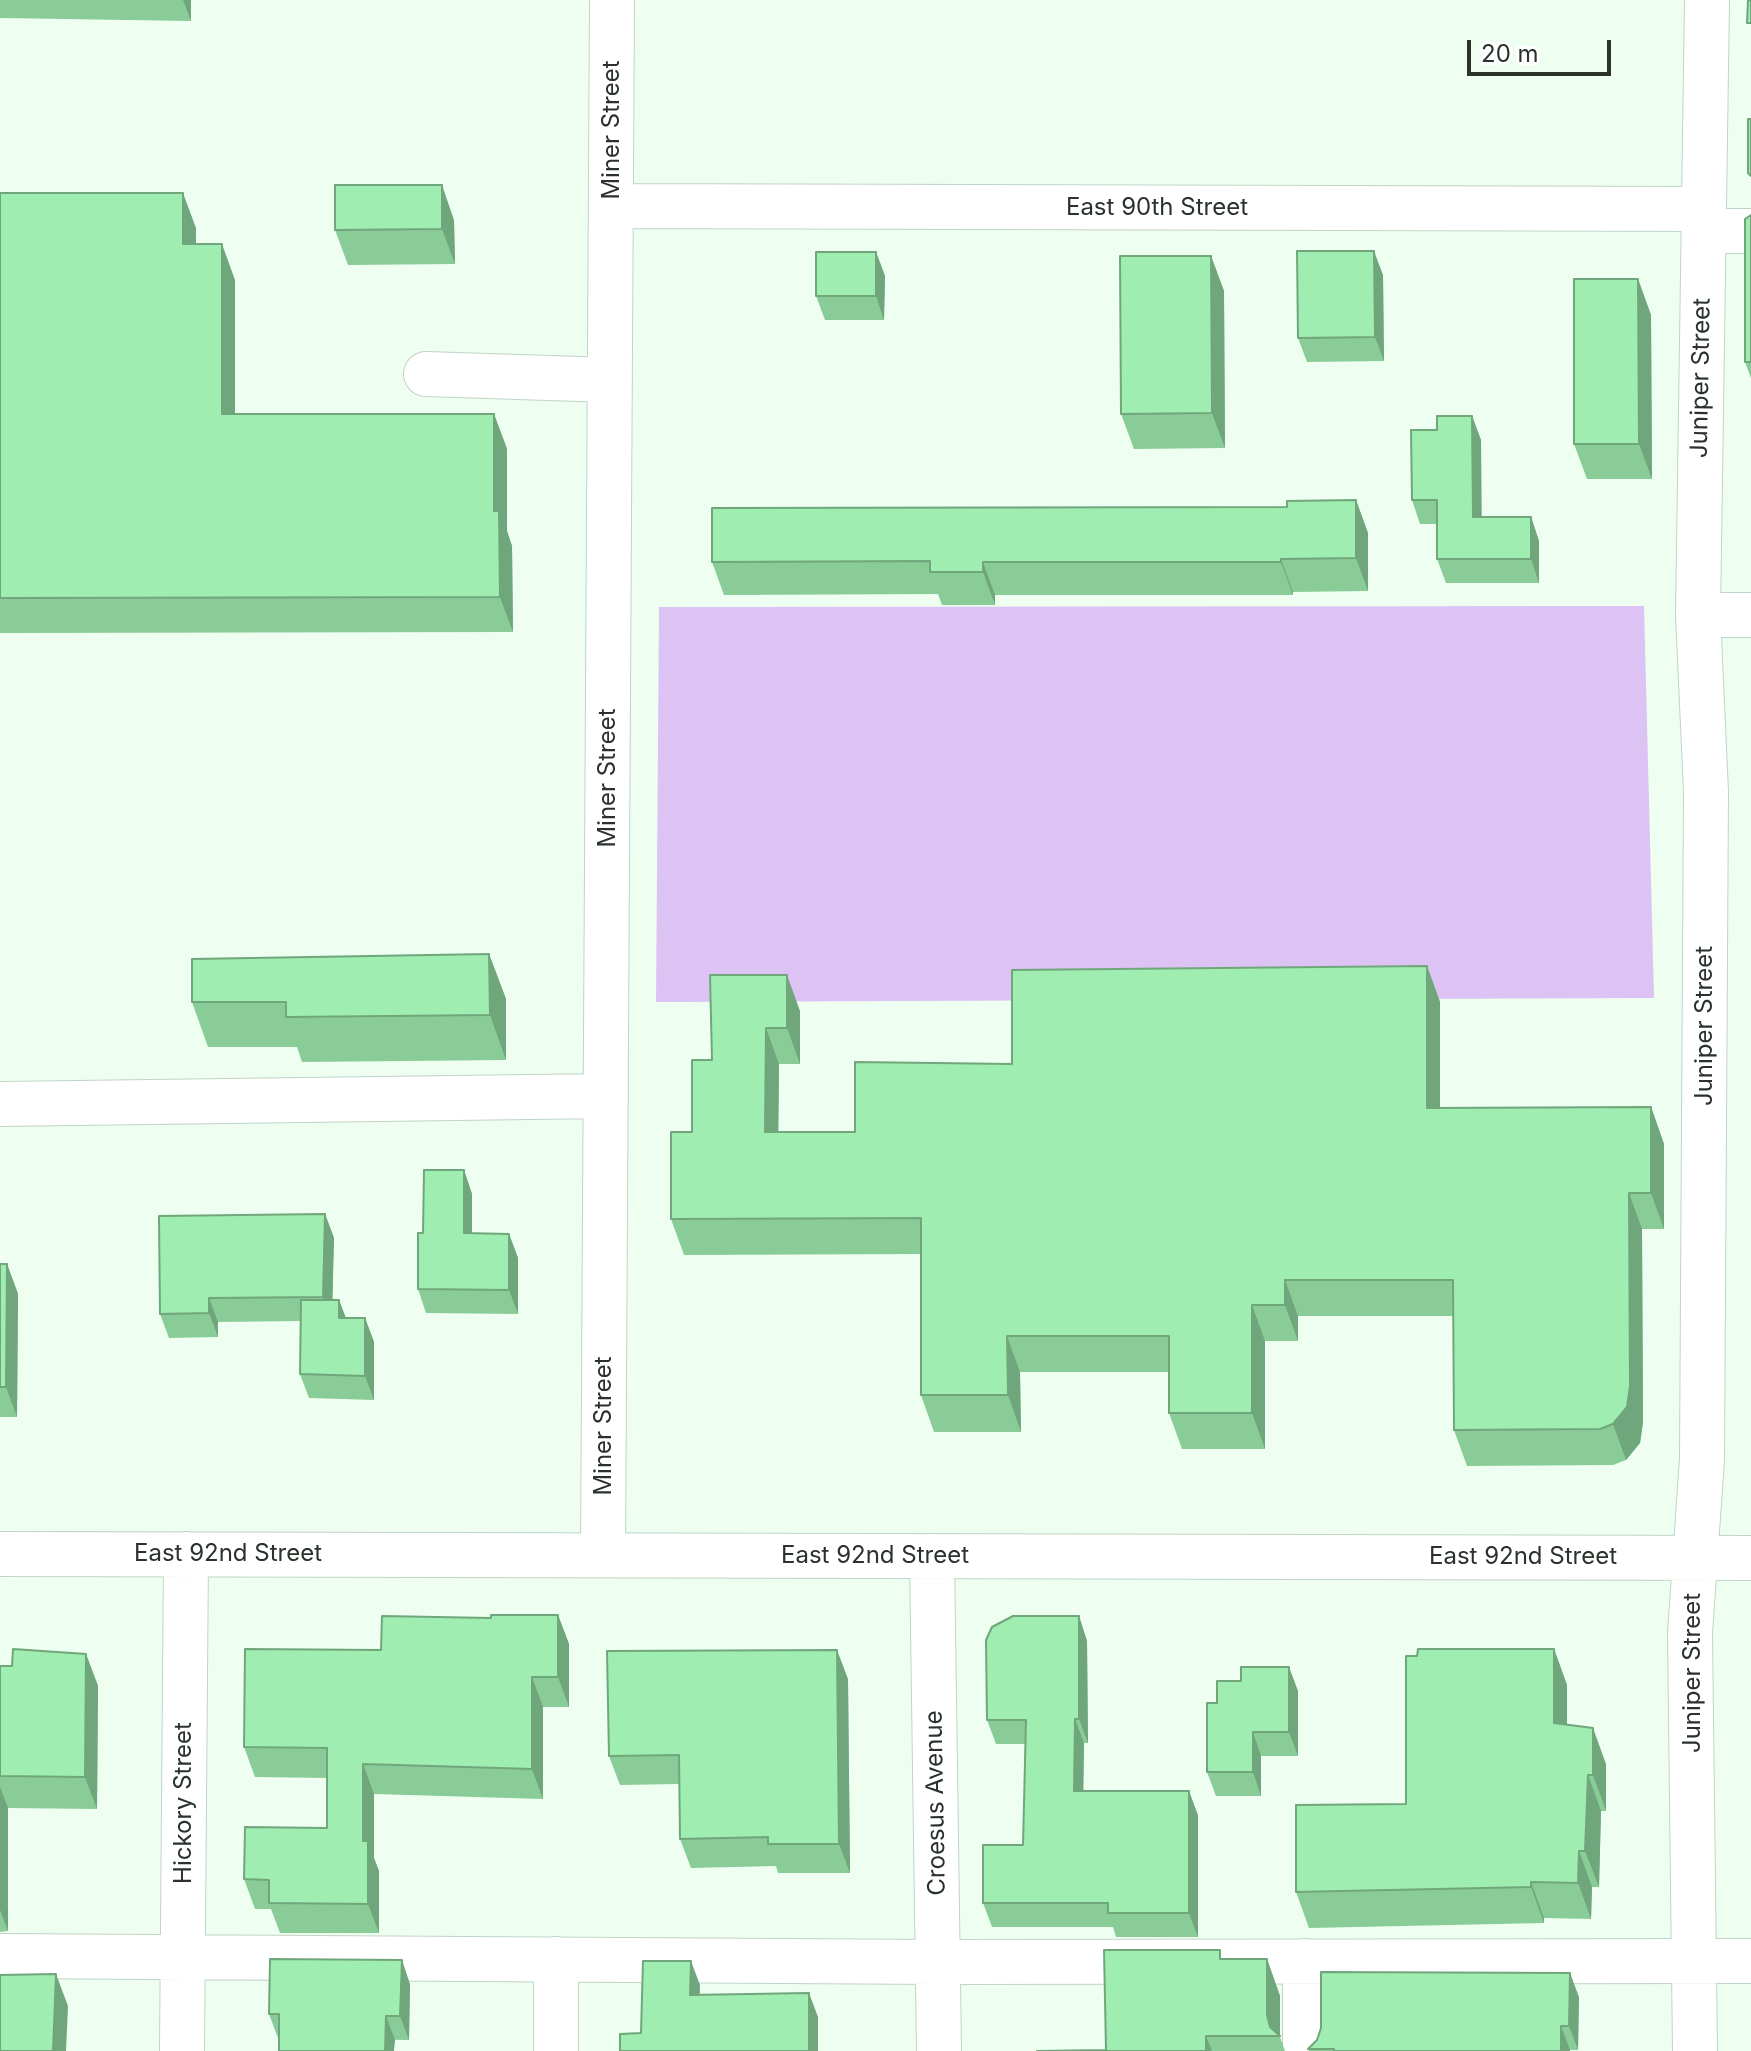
<!DOCTYPE html>
<style>
body{margin:0}
#map{position:relative;width:1751px;height:2051px;overflow:hidden;background:#eefff1;font-family:Inter,sans-serif}
canvas{display:block}
.scale{position:absolute;left:1467px;top:40px;width:144px;height:36px;box-sizing:border-box;border:4px solid #2a322b;border-top:0;padding-left:10px;font-size:24px;line-height:28px;white-space:nowrap;color:#2a322b;-webkit-text-stroke:6px #fff;paint-order:stroke}
</style>
<div id="map">
<canvas width="1751" height="2051"></canvas>
<div class="scale">20 m</div>
</div>
<script>
const ctx = document.querySelector('canvas').getContext('2d');
ctx.lineJoin = 'round';
function fill(path, color) { ctx.fillStyle = color; ctx.fill(path, 'evenodd'); }
function strokePath(path, color, width, dash) { ctx.strokeStyle = color; ctx.lineWidth = width; ctx.lineCap = dash ? 'butt' : 'round'; ctx.setLineDash(dash || []); ctx.stroke(path); }
function write(font, color, halo, rows, align = 'center') {
  ctx.font = font + ' Inter,sans-serif'; ctx.lineWidth = 8; ctx.setLineDash([]); ctx.textBaseline = 'middle'; ctx.strokeStyle = halo; ctx.fillStyle = color; for (const [text, x, y, turn = 0] of rows) {
    ctx.save(); ctx.translate(x, y); ctx.rotate((+turn || 0) * Math.PI / 180); ctx.textAlign = isNaN(turn) ? turn : align; if (halo) ctx.strokeText(text, 0, 0); ctx.fillText(text, 0, 0); ctx.restore();
  }
}
fill(new Path2D(`
 M 1644,606 L 1654,998 L 656,1002 L 659,607 Z`), '#dcc3f3');
const minor = new Path2D(`
 M 611,206 L 1704,209
 M 1704,231 L 1751,231
 M 426,374 L 610,380
 M 1698,615 L 1751,615
 M 0,1104 L 606,1096
 M 0,1554 L 1751,1558
 M 603,1555 L 612,0
 M 932,1556 L 939,2051
 M 0,1956 L 939,1962 L 1751,1961
 M 1305,1961 L 1305,2051
 M 182,2051 L 186,1554
 M 556,2051 L 556,1959
 M 1695,2051 L 1690,1633 L 1702,1459 L 1706,792 L 1698,615 L 1707,0`);
strokePath(minor, '#c0d4c4', 46);
strokePath(minor, '#fff', 44);
fill(new Path2D(`
 M 0,0 L 191,0 L 191,21 L 0,18 Z
 M 0,193 L 196,228 L 196,244 L 235,280 L 235,414 L 494,414 L 507,449 L 507,531 L 512,546 L 513,632 L 0,633 Z
 M 1751,215 L 1751,378 L 1745,362 Z
 M 454,220 L 455,264 L 348,265 L 335,230 Z
 M 876,252 L 885,276 L 884,320 L 825,320 L 816,296 Z
 M 1211,256 L 1224,291 L 1225,448 L 1134,449 L 1121,414 Z
 M 1383,275 L 1384,361 L 1307,362 L 1298,338 Z
 M 1638,279 L 1651,315 L 1652,479 L 1587,479 L 1574,444 Z
 M 1472,416 L 1481,440 L 1481,517 L 1531,517 L 1539,541 L 1539,583 L 1446,583 L 1437,559 L 1437,524 L 1420,524 L 1412,500 L 1437,430 Z
 M 1356,500 L 1368,533 L 1368,591 L 1293,592 L 1293,595 L 995,595 L 995,605 L 942,605 L 938,594 L 724,595 L 712,562 Z
 M 489,954 L 506,999 L 506,1060 L 302,1062 L 297,1047 L 208,1047 L 192,1002 Z
 M 1427,966 L 1440,1002 L 1440,1108 L 1651,1107 L 1664,1144 L 1664,1229 L 1642,1229 L 1643,1422 L 1640,1443 L 1626,1460 L 1613,1465 L 1467,1466 L 1454,1430 L 1453,1316 L 1298,1316 L 1298,1341 L 1265,1341 L 1265,1449 L 1182,1449 L 1169,1413 L 1169,1372 L 1020,1372 L 1021,1432 L 934,1432 L 921,1395 L 921,1254 L 684,1255 L 671,1219 L 692,1132 L 712,1060 L 710,975 L 800,1011 L 800,1064 L 779,1064 L 778,1132 L 855,1132 L 1012,1064 Z
 M 464,1170 L 472,1194 L 472,1233 L 509,1234 L 518,1258 L 518,1314 L 426,1313 L 418,1289 L 423,1233 Z
 M 325,1214 L 334,1238 L 332,1300 L 339,1300 L 346,1318 L 365,1318 L 374,1342 L 374,1400 L 309,1398 L 300,1374 L 301,1321 L 218,1322 L 218,1337 L 169,1338 L 160,1314 Z
 M 0,1264 L 7,1264 L 18,1294 L 17,1417 L 0,1417 Z
 M 558,1615 L 569,1644 L 569,1707 L 543,1707 L 543,1799 L 374,1794 L 374,1858 L 379,1871 L 379,1933 L 280,1933 L 271,1909 L 255,1909 L 244,1879 L 327,1828 L 327,1778 L 255,1777 L 244,1747 L 381,1650 L 491,1618 Z
 M 1079,1616 L 1087,1641 L 1088,1743 L 1084,1743 L 1083,1791 L 1198,1815 L 1198,1937 L 1116,1937 L 1113,1927 L 992,1927 L 983,1903 L 1023,1845 L 1025,1744 L 996,1744 L 987,1720 Z
 M 1554,1649 L 1567,1685 L 1567,1725 L 1606,1764 L 1606,1811 L 1601,1811 L 1599,1887 L 1592,1887 L 1591,1919 L 1544,1918 L 1544,1923 L 1309,1928 L 1296,1892 L 1406,1804 L 1417,1656 Z
 M 86,1654 L 98,1686 L 97,1809 L 8,1808 L 8,1931 L 0,1932 L 0,1666 L 12,1666 Z
 M 848,1679 L 850,1873 L 778,1873 L 776,1866 L 691,1868 L 680,1839 L 680,1784 L 620,1785 L 609,1756 Z
 M 1298,1691 L 1298,1756 L 1261,1756 L 1261,1796 L 1216,1796 L 1207,1772 Z
 M 1224,1959 L 1267,1959 L 1280,1996 L 1280,2037 L 1285,2051 L 1037,2051 L 1106,2050 Z
 M 410,1984 L 409,2040 L 278,2038 L 269,2014 Z
 M 1579,1997 L 1578,2050 L 1570,2050 L 1570,2051 L 1309,2051 L 1308,2049 Z`), '#8acc98');
fill(new Path2D(`
 M 183,0 L 191,0 L 191,21 Z
 M 442,185 L 454,220 L 455,264 L 442,229 Z
 M 183,193 L 196,228 L 196,280 L 183,244 Z
 M 222,244 L 235,280 L 235,449 L 222,414 Z
 M 1374,251 L 1383,275 L 1384,361 L 1375,337 Z
 M 876,252 L 885,276 L 884,320 L 876,296 Z
 M 1211,256 L 1224,291 L 1225,448 L 1212,413 Z
 M 1638,279 L 1651,315 L 1652,479 L 1639,444 Z
 M 494,414 L 507,449 L 507,531 L 512,546 L 513,632 L 500,597 L 494,511 Z
 M 1472,416 L 1481,440 L 1482,541 L 1473,517 Z
 M 1356,500 L 1368,533 L 1368,591 L 1356,558 Z
 M 1531,517 L 1539,541 L 1539,583 L 1531,559 Z
 M 1281,559 L 1293,592 L 1293,595 L 1281,562 Z
 M 983,562 L 995,595 L 995,605 L 983,572 Z
 M 489,954 L 506,999 L 506,1060 L 490,1015 Z
 M 1427,966 L 1440,1002 L 1440,1144 L 1427,1108 Z
 M 787,975 L 800,1011 L 800,1064 L 787,1028 Z
 M 766,1028 L 779,1064 L 778,1168 L 765,1132 Z
 M 1651,1107 L 1664,1144 L 1664,1229 L 1651,1193 Z
 M 464,1170 L 472,1194 L 472,1257 L 464,1233 Z
 M 1629,1193 L 1642,1229 L 1643,1422 L 1640,1443 L 1626,1460 L 1613,1424 Z
 M 325,1214 L 334,1238 L 332,1321 L 323,1297 Z
 M 509,1234 L 518,1258 L 518,1314 L 509,1290 Z
 M 7,1264 L 18,1294 L 17,1417 L 6,1387 Z
 M 1285,1280 L 1298,1316 L 1298,1341 L 1285,1305 Z
 M 209,1298 L 218,1322 L 218,1337 L 209,1313 Z
 M 339,1300 L 348,1324 L 339,1318 Z
 M 1252,1305 L 1265,1341 L 1265,1449 L 1252,1413 Z
 M 365,1318 L 374,1342 L 374,1400 L 365,1376 Z
 M 1007,1336 L 1020,1372 L 1021,1432 L 1008,1395 Z
 M 558,1615 L 569,1644 L 569,1707 L 558,1677 Z
 M 1079,1616 L 1087,1641 L 1088,1743 L 1079,1719 Z
 M 1554,1649 L 1567,1685 L 1567,1759 L 1554,1723 Z
 M 837,1650 L 848,1679 L 850,1873 L 839,1844 Z
 M 86,1654 L 98,1686 L 97,1809 L 85,1777 Z
 M 1289,1667 L 1298,1691 L 1298,1756 L 1289,1732 Z
 M 532,1677 L 543,1707 L 543,1799 L 532,1769 Z
 M 1075,1719 L 1084,1743 L 1083,1815 L 1074,1791 Z
 M 1593,1728 L 1606,1764 L 1606,1811 L 1593,1775 Z
 M 1253,1732 L 1261,1756 L 1261,1796 L 1253,1772 Z
 M 363,1764 L 374,1794 L 374,1858 L 379,1871 L 379,1933 L 368,1904 L 363,1841 Z
 M 1588,1775 L 1601,1811 L 1599,1887 L 1585,1851 Z
 M 0,1787 L 8,1808 L 8,1931 L 0,1910 Z
 M 1189,1791 L 1198,1815 L 1198,1937 L 1189,1913 Z
 M 1579,1851 L 1592,1887 L 1591,1919 L 1578,1883 Z
 M 1531,1882 L 1544,1918 L 1544,1923 L 1531,1887 Z
 M 1267,1959 L 1280,1996 L 1280,2037 L 1274,2036 L 1267,2015 Z
 M 402,1960 L 410,1984 L 409,2040 L 400,2016 Z
 M 691,1961 L 700,1985 L 699,2019 L 690,1995 Z
 M 1570,1973 L 1579,1997 L 1578,2050 L 1569,2026 Z
 M 56,1974 L 68,2006 L 66,2051 L 53,2051 Z
 M 809,1993 L 818,2017 L 818,2051 L 809,2051 Z
 M 386,2016 L 395,2040 L 394,2051 L 385,2051 Z
 M 1561,2026 L 1570,2050 L 1570,2051 L 1561,2051 Z
 M 1206,2036 L 1212,2051 L 1206,2051 Z`), '#70a67c');
const building = new Path2D(`
 M 1748,0 L 1751,0 L 1751,23 L 1747,23 Z
 M 1748,119 L 1751,119 L 1751,176 L 1748,173 Z
 M 335,185 L 442,185 L 442,229 L 335,230 Z
 M 0,193 L 183,193 L 183,244 L 222,244 L 222,414 L 494,414 L 494,511 L 499,511 L 500,597 L 0,598 Z
 M 1751,215 L 1751,362 L 1745,362 L 1745,219 Z
 M 1297,251 L 1374,251 L 1375,337 L 1298,338 Z
 M 816,252 L 876,252 L 876,296 L 816,296 Z
 M 1120,256 L 1211,256 L 1212,413 L 1121,414 Z
 M 1574,279 L 1638,279 L 1639,444 L 1574,444 Z
 M 1437,416 L 1472,416 L 1473,517 L 1531,517 L 1531,559 L 1437,559 L 1437,500 L 1412,500 L 1411,430 L 1437,430 Z
 M 1356,500 L 1356,558 L 1281,559 L 1281,562 L 983,562 L 983,572 L 930,572 L 930,561 L 712,562 L 712,508 L 1287,507 L 1287,501 Z
 M 489,954 L 490,1015 L 286,1017 L 286,1002 L 192,1002 L 192,959 Z
 M 1427,966 L 1427,1108 L 1651,1107 L 1651,1193 L 1629,1193 L 1630,1386 L 1627,1407 L 1613,1424 L 1600,1429 L 1454,1430 L 1453,1280 L 1285,1280 L 1285,1305 L 1252,1305 L 1252,1413 L 1169,1413 L 1169,1336 L 1007,1336 L 1008,1395 L 921,1395 L 921,1218 L 671,1219 L 671,1132 L 692,1132 L 692,1060 L 712,1060 L 710,975 L 787,975 L 787,1028 L 766,1028 L 765,1132 L 855,1132 L 855,1062 L 1012,1064 L 1012,970 Z
 M 424,1170 L 464,1170 L 464,1233 L 509,1234 L 509,1290 L 418,1289 L 418,1233 L 423,1233 Z
 M 325,1214 L 323,1297 L 209,1298 L 209,1313 L 160,1314 L 159,1216 Z
 M 0,1264 L 7,1264 L 6,1387 L 0,1387 Z
 M 301,1300 L 339,1300 L 339,1318 L 365,1318 L 365,1376 L 300,1374 Z
 M 491,1615 L 558,1615 L 558,1677 L 532,1677 L 532,1769 L 363,1764 L 363,1841 L 368,1841 L 368,1904 L 269,1903 L 269,1880 L 244,1879 L 245,1827 L 327,1828 L 327,1748 L 244,1747 L 245,1649 L 381,1650 L 382,1616 L 491,1618 Z
 M 1013,1616 L 1079,1616 L 1079,1719 L 1075,1719 L 1074,1791 L 1189,1791 L 1189,1913 L 1108,1913 L 1108,1903 L 983,1903 L 983,1845 L 1023,1845 L 1026,1720 L 987,1720 L 986,1640 L 992,1627 Z
 M 13,1649 L 86,1654 L 85,1777 L 0,1776 L 0,1666 L 12,1666 Z
 M 1418,1649 L 1554,1649 L 1554,1723 L 1593,1728 L 1593,1775 L 1588,1775 L 1585,1851 L 1579,1851 L 1578,1883 L 1531,1882 L 1531,1887 L 1296,1892 L 1296,1805 L 1406,1804 L 1406,1656 L 1417,1656 Z
 M 837,1650 L 839,1844 L 768,1844 L 768,1837 L 680,1839 L 679,1755 L 609,1756 L 607,1651 Z
 M 1241,1667 L 1289,1667 L 1289,1732 L 1253,1732 L 1253,1772 L 1207,1772 L 1207,1703 L 1217,1703 L 1217,1681 L 1241,1681 Z
 M 1104,1950 L 1220,1950 L 1220,1959 L 1267,1959 L 1267,2015 L 1270,2027 L 1280,2036 L 1206,2036 L 1206,2051 L 1037,2051 L 1106,2050 Z
 M 270,1959 L 402,1960 L 400,2016 L 386,2016 L 385,2051 L 279,2051 L 279,2014 L 269,2014 Z
 M 643,1961 L 691,1961 L 690,1995 L 809,1993 L 809,2051 L 620,2051 L 620,2034 L 641,2033 Z
 M 1321,1972 L 1570,1973 L 1569,2026 L 1561,2026 L 1561,2051 L 1334,2051 L 1334,2049 L 1308,2049 L 1317,2040 L 1321,2028 Z
 M 56,1974 L 53,2051 L 0,2051 L 0,1975 Z`);
fill(building, '#a0edb1');
strokePath(building, '#70a67c', 2);
write('24px', '#2a322b', '#fff', [
 ["Miner Street",612,130,-90],
 ["East 90th Street",1157,208],
 ["Juniper Street",1701,378,-89],
 ["Miner Street",608,778,-90],
 ["Juniper Street",1705,1026,-90],
 ["Miner Street",604,1426,-90],
 ["East 92nd Street",228,1554],
 ["East 92nd Street",875,1556],
 ["East 92nd Street",1523,1557],
 ["Juniper Street",1693,1673,-90],
 ["Hickory Street",184,1803,-90],
 ["Croesus Avenue",936,1803,-91]
]);
</script>
